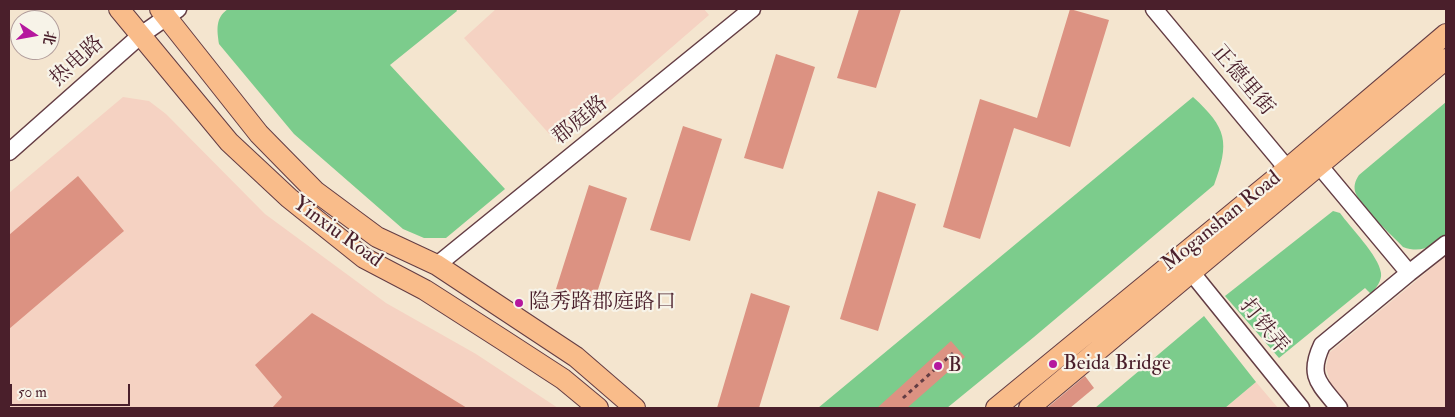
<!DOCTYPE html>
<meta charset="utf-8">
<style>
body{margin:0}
#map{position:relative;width:1455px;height:417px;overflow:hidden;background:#f4e5cf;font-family:"IM FELL Double Pica","Noto Serif SC",serif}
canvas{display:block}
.frame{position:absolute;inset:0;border:10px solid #4a1f2b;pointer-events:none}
.north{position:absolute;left:10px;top:10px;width:50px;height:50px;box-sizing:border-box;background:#f7f3e8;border:1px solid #b29e9c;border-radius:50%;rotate:102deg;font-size:14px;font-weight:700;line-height:20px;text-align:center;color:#4a1f2b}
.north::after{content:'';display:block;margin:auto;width:18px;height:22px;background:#b5179e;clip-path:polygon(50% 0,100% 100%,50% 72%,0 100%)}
.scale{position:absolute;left:10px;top:384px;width:120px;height:22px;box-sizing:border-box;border:2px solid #4a1f2b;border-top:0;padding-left:6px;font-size:15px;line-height:18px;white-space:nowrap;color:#4a1f2b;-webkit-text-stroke:4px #f7f3e8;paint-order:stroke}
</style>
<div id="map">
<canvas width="1455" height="417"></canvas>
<div class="frame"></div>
<div class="north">北</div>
<div class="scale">50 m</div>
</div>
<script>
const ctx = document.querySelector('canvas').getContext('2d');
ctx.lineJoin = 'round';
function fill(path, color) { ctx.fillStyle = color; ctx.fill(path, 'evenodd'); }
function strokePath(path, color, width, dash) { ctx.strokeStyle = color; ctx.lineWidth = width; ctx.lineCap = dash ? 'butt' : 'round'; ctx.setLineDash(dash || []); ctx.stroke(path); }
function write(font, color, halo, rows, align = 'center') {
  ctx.font = font + ' "IM FELL Double Pica","Noto Serif SC",serif'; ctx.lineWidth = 4.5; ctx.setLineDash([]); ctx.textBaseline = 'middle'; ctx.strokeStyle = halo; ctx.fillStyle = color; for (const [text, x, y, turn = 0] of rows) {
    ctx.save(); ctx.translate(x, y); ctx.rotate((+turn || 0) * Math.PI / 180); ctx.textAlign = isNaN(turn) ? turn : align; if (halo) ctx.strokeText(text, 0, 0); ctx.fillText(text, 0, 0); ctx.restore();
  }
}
fill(new Path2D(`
 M 496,9 L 704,9 L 709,15 L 559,145 L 464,38 Z
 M 123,97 L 149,101 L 166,114 L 265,214 L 386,303 L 476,354 L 558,408 L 9,408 L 9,193 Z
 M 1446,256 L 1446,408 L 1350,408 L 1331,385 L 1326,368 L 1329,353 Z
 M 1256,382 L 1278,408 L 1225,408 Z`), '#f5d2c2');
fill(new Path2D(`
 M 228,9 L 456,9 L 457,11 L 390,65 L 505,189 L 446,238 L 424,238 L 403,229 L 294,134 L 219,44 C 217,30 215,18 228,9 Z
 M 1193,97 C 1227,128 1230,142 1214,185 L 1034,337 L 947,408 L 818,408 Z
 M 1446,102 L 1446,234 C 1432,246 1422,254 1403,247 C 1389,232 1364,211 1356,194 C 1353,187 1355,181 1359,175 Z
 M 1333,211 L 1340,213 C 1350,227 1379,256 1381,273 C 1382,281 1376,288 1371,294 L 1365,288 L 1279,358 L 1225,296 Z
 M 1204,316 L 1256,382 L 1225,408 L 1095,408 Z`), '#7ccc8c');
fill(new Path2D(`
 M 859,9 L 901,9 L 876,88 L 837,78 Z
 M 1070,9 L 1109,20 L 1070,147 L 1014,128 L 980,239 L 943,227 L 980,99 L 1037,118 Z
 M 776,54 L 815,67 L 783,169 L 744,158 Z
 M 683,126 L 722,139 L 690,241 L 650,230 Z
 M 78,176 L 124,231 L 9,329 L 9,235 Z
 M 589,185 L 627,198 L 595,299 L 556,289 Z
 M 878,191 L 916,204 L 878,331 L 840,319 Z
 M 751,293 L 790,306 L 759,408 L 717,408 Z
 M 312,313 L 467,408 L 272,408 L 282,397 L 255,365 Z
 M 951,341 L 965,357 L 907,408 L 877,408 Z
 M 1085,376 L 1094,388 L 1070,408 L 1047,408 Z`), '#dc9282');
const minor = new Path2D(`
 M 1154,9 L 1295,178
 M 9,152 L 141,35 L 178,9
 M 1318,164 L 1409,273 L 1446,244
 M 437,265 L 752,9
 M 1192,273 L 1301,408
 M 1339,408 C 1320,384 1307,377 1322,345 L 1409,273`);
const major = new Path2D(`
 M 119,9 L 229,142 L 289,198 L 364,258 L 425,290 L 503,340 L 563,379 L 598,408
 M 160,9 L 259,134 L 315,191 L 377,237 L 437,265 L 576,357 L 635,408
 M 996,408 L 1287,169 L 1446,34
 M 1029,408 L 1446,59`);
strokePath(minor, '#643d44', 19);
strokePath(major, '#643d44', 22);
strokePath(new Path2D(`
 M 903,398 L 953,353`), '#643d44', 3, [4, 4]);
strokePath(minor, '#fff', 16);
strokePath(major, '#f9bc8a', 20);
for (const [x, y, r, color] of [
 [519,303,5,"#b5179e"],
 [1053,364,5,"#b5179e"],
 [938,366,5,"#b5179e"]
]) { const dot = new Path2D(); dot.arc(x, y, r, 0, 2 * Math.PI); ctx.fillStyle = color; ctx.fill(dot); strokePath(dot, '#f7f3e8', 2); }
write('21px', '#4a1f2b', '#f7f3e8', [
 ["热电路",78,62,-42],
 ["正德里街",1242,81,50],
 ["郡庭路",581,121,-39],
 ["Moganshan Road",1222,222,-39],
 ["Yinxiu Road",337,233,36],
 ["打铁弄",1263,327,51]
]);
write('21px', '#4a1f2b', '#f7f3e8', [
 ["隐秀路郡庭路口",529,303],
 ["Beida Bridge",1063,364],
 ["B",948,366]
], 'left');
</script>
